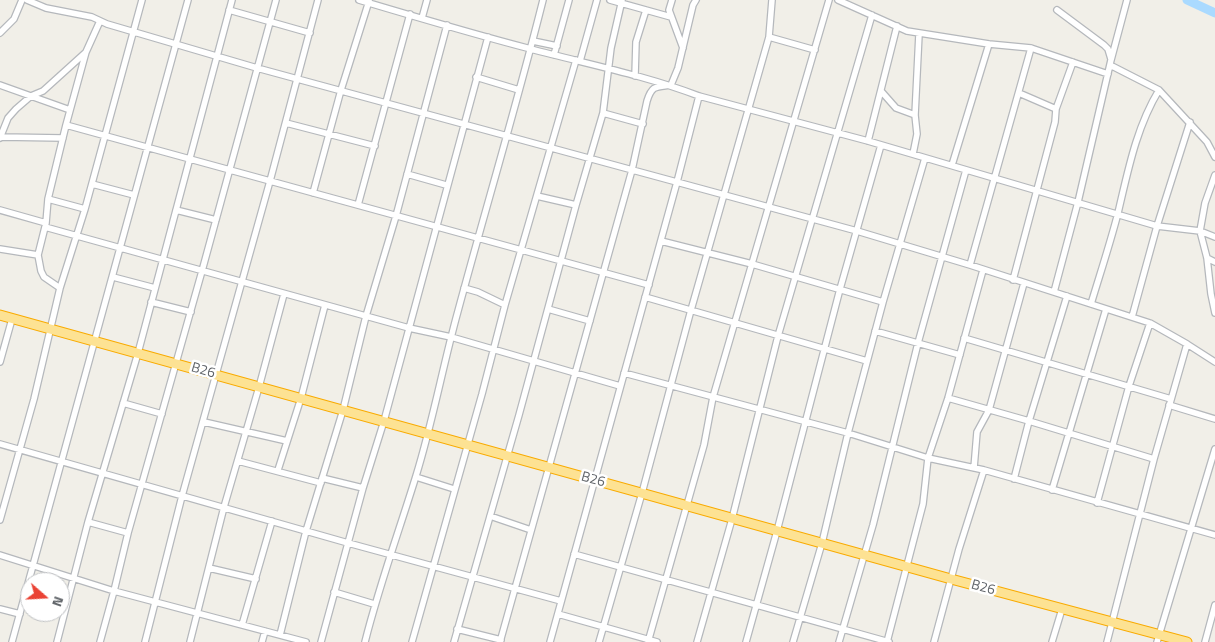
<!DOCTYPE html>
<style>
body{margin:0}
#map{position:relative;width:1215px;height:642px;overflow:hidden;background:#f1efe8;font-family:"Titillium Web",sans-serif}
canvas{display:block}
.north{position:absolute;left:20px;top:572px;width:50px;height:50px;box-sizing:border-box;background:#fff;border:1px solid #bfc1c3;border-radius:50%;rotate:109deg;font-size:14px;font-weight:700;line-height:20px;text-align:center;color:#5f6368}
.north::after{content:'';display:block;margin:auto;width:18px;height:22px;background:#ea4335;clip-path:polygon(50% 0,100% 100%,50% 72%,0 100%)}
</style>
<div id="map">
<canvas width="1215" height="642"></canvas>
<div class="north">N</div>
</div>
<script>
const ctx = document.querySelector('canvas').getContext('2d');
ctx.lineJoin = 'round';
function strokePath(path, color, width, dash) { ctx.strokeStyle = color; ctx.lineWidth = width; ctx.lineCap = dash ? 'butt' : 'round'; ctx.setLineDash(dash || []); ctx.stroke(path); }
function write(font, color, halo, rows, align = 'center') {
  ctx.font = font + ' "Titillium Web",sans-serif'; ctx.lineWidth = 5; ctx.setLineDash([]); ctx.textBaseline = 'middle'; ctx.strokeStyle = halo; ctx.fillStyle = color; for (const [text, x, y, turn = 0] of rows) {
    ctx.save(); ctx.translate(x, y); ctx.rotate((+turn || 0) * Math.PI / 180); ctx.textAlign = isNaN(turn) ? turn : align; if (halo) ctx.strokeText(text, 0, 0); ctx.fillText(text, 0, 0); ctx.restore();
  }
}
strokePath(new Path2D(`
 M 1187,0 L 1215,13`), '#aadaff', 9);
const minor = new Path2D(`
 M 27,0 L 46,8 L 92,17 L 107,24 L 257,68 L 857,231 L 970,265 L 1150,323 L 1187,344 L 1215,362
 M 359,0 C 416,17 473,34 531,49 C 587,64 644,75 699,96 L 868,141 L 1157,226 L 1200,231 L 1215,237
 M 610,0 L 671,17
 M 672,0 L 669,10 L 683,48
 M 838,0 L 907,31 L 989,44 L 1031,48 L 1108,74
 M 229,10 L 310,33
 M 1057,10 L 1104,45 L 1108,49 L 1111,59
 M 422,18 L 427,0
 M 0,33 L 14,19 L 22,0
 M 769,37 L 815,50
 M 533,41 L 557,46
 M 554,55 L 569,0
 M 580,61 L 597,0
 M 1110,65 L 1159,90 L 1207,142 L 1215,157
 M 635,76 L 636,42 L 646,10
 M 476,77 L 519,90
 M 0,85 L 70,110
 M 881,91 L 896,108 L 915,115
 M 1019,93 L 1056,109
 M 603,113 L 643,124
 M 286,123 L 375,146
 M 66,125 L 649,285
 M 1,137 L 63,138
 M 0,138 L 8,118 L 16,109 L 31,96 L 43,91 L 85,53
 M 868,141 L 897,26
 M 913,154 L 917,134 L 915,115 L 919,34
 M 952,165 L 989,44
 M 407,174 L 446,185
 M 1215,175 L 1205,203 L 1200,231 L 1207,258 L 1211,294 L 1215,313
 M 92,184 L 134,195
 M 313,193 L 341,90 L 369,1
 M 537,196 L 576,205
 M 48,199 L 85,209
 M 358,205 L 410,14
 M 0,210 L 46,223
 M 176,210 L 216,220
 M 45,227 L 409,328 L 451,337 L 620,386
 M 661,241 L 752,264 L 883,302
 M 0,249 L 38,255
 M 1207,258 L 1215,262
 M 970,265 L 1031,48
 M 113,277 L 155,288
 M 1013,280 L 1055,122 L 1056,109 L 1073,62
 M 60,288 L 44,277 L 41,271 L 38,255 L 46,223 L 48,199 L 66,125 L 86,52 L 100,21
 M 464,288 L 478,292 L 505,305
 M 1054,292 L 1078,202 L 1111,60 L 1127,0
 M 645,297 L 867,361
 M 151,302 L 191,312
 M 1091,304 C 1100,274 1110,244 1118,213 C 1128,171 1136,128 1159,90
 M 548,309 L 590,321
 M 1132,317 L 1157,226 L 1190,122
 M 875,331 L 960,355
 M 964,338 L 1171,399
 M 0,362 L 12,319
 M 624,373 L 848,433 L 928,458 L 984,470 L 1215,535
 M 948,398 L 1029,421 L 1154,459
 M 123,403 L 162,414
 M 1169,405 L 1215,419
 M 204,422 L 287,441
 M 0,444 L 348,543 L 561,601
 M 238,461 L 321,483
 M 974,468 L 977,432 L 989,410 L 1024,283
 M 278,470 L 301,398 L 325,305
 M 416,477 L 454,489
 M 322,478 L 363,488
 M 1014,479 L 1029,421 L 1067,296
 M 1052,490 L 1106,309
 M 1097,503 L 1129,386 L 1150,323
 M 490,516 L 531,530
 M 0,520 L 34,399 L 60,288 L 85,209 L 142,0
 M 88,522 L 128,533
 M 574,554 L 889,642
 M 0,555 L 114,591 L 306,642
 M 209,568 L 256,579
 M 334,592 L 374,604
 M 0,609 L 20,614
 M 558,614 L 657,642
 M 242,625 L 272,521
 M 457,629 L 501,640
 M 280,635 L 306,531 L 343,410 L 366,316 L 396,216 L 447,25
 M 12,642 L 188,0
 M 57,642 L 88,522 L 138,353 L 232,0
 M 100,642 L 114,591 L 128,533 L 202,271 L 276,0
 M 145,642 L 182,496 L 270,181 L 318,0
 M 190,642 L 224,507 L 259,387 L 284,294
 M 262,642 L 265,631
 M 321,642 L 363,488 L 384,421 L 488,37
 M 365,642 C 379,586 399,531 416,476 C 433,421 443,365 458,311 C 486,207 517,104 543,0
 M 412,642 L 482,394 L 505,305 L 576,60
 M 454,642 L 519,415 L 576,205 L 603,113 L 611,48 L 622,0
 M 500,642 L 632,170 L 647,101 C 652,85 656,87 671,85 L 678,68 L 693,5 L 696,0
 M 550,642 L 677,182 L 699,96
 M 599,642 L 642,493 L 691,310 L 769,37 L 772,0
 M 648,642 L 704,445 L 713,397 L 829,0
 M 697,642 L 732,519 L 778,336 L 872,15
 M 746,642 L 777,531 L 840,289 L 881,145
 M 793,642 L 822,543 L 848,433 L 883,302 L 925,158
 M 839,642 L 873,525 L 918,343 L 966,170
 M 887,642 L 923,504 L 928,458 L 948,398 L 983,270
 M 934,642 L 959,549 L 984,470
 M 1052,642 L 1062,609
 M 1107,642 L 1154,459 L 1187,344
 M 1157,642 L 1215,449
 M 1205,642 L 1215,605`);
const highway = new Path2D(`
 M 0,315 L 951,579 L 1187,642`);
strokePath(minor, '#b5b8bc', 8);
strokePath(highway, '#f9ab00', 11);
strokePath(minor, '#fff', 5.5);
strokePath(highway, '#fde293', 9);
write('14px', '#5f6368', '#fff', [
 ["B26",203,371,16],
 ["B26",593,480,15],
 ["B26",983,588,15]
]);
</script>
